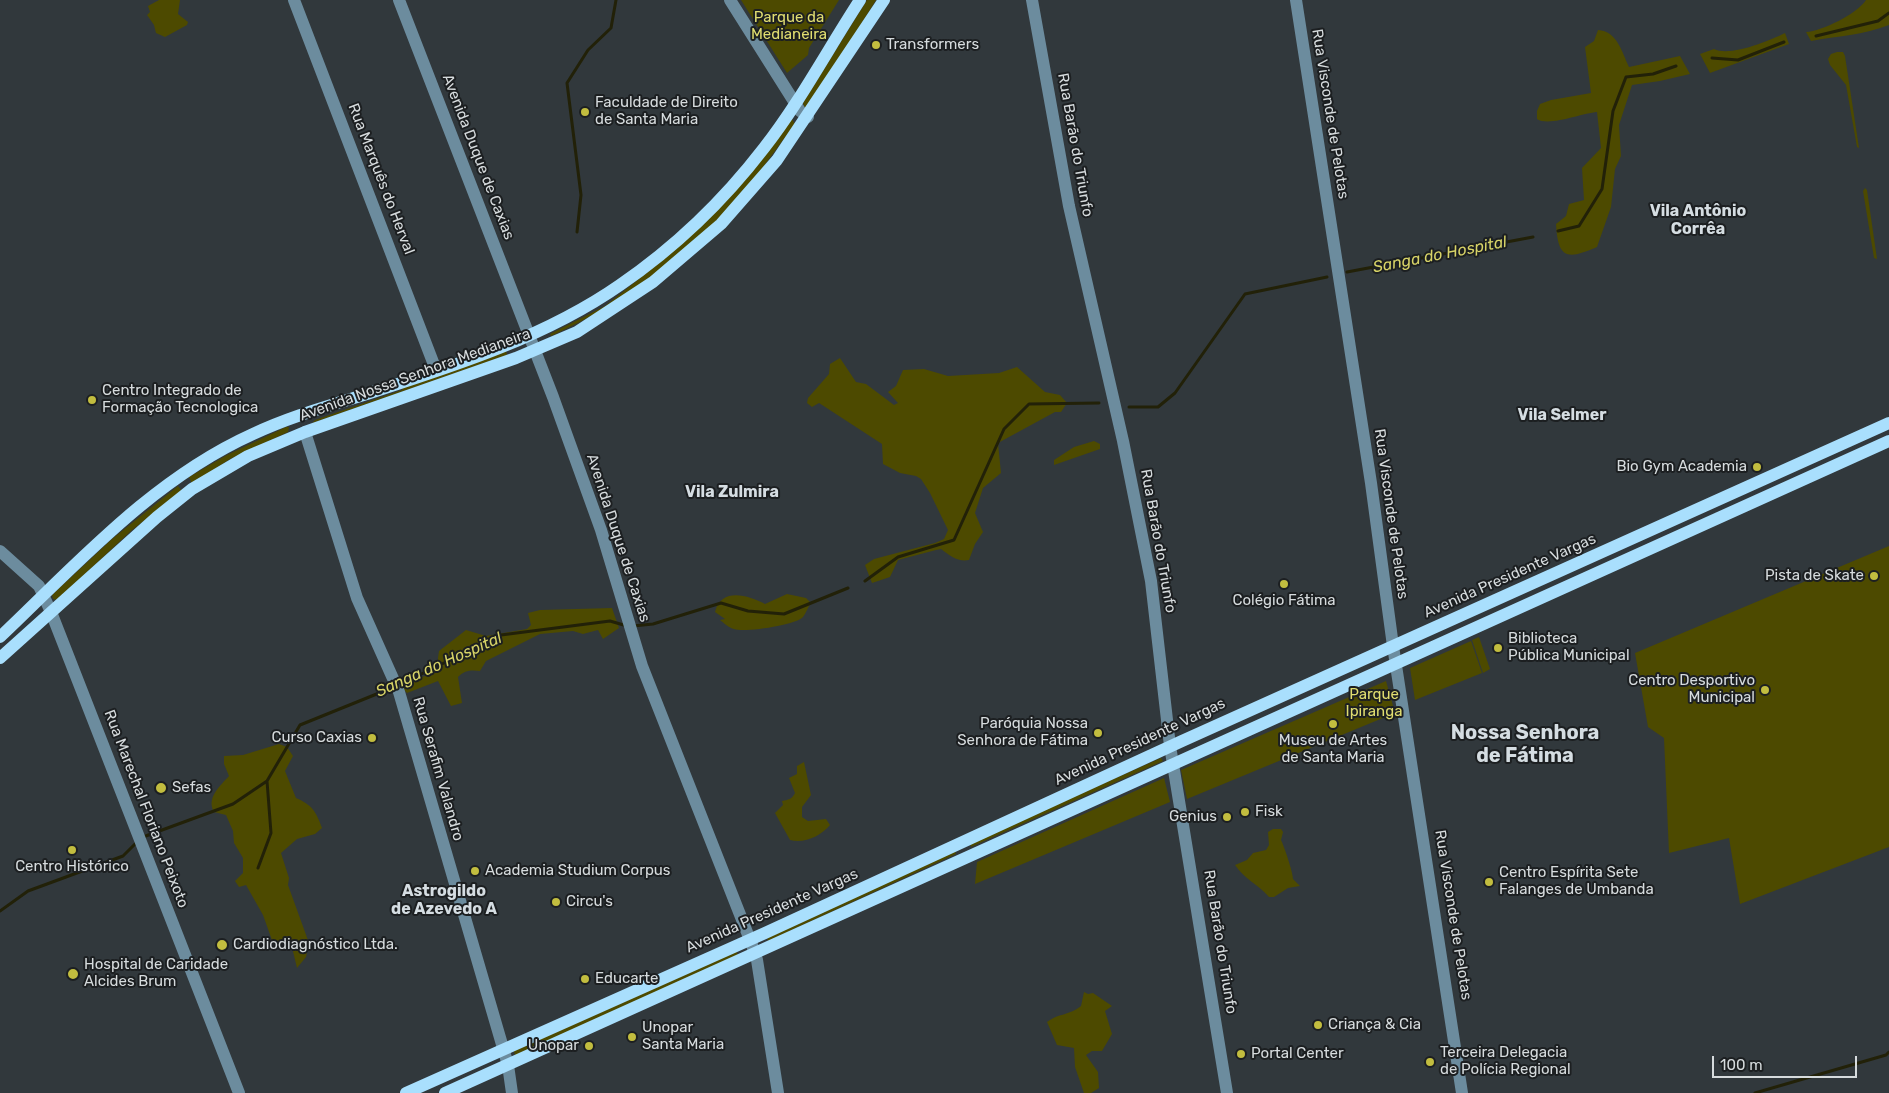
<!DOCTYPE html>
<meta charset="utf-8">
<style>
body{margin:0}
#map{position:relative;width:1889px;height:1093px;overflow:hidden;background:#31383c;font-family:Rubik,sans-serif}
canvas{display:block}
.scale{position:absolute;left:1712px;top:1056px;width:145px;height:22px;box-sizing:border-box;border:2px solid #d6dbdd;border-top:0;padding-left:6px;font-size:15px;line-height:18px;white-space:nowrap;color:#d6dbdd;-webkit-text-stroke:4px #1c1f21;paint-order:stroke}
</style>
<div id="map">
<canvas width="1889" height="1093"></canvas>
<div class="scale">100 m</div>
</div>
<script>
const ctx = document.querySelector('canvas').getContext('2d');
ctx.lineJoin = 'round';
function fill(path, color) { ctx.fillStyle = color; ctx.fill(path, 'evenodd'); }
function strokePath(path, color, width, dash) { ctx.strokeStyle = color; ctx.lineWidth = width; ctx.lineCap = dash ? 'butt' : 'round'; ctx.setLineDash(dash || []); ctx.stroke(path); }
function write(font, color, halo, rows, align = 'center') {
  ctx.font = font + ' Rubik,sans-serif'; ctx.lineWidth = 4; ctx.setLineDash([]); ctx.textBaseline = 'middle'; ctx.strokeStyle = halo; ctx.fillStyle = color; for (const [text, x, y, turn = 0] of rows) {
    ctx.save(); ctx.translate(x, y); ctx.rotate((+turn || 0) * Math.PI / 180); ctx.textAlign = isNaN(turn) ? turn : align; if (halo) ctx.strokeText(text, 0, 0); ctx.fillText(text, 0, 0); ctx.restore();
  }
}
fill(new Path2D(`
 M 159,0 L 180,0 L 178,14 L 188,22 L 187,25 L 165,37 L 156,33 L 154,25 L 147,15 L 150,12 L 148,6 Z
 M 741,0 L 839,0 L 809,48 L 808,55 L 787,73 Z
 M 867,0 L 876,0 L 810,106 L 805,108 L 803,103 Z
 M 1866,0 L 1889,0 L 1889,25 C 1864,35 1837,36 1811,41 L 1806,32 C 1822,31 1857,14 1866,0 Z
 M 1598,30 C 1617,31 1622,52 1629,67 L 1680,56 L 1690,74 L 1660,81 L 1632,85 L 1619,125 L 1621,156 L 1615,169 L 1611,207 L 1597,247 C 1567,260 1558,259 1556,224 L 1566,216 L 1569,204 L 1584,200 L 1582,168 L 1601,148 L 1597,112 C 1582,113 1549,127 1537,119 L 1537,111 L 1540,104 L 1551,100 L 1591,93 L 1585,47 L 1594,41 Z
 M 1785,33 L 1789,44 L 1710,73 L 1700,54 L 1714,49 C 1730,57 1769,41 1785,33 Z
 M 1837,52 L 1843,52 L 1845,56 L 1859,148 L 1857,147 L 1846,85 L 1830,65 L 1828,59 L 1831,54 Z
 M 792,119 L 795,124 C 781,142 768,161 754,179 C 702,244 627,302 551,336 L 550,334 L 605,306 L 659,263 Z
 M 1865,188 L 1867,190 L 1877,259 L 1874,258 L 1863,191 Z
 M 506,351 L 507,355 L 312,423 L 315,420 L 402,390 L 403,387 Z
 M 840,358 L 856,382 L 866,384 L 894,405 L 898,403 L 888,392 L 896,386 L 903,370 L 924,369 L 948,376 L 999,373 L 1017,367 L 1045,392 L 1060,395 L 1067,403 L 1061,412 L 1055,412 L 998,443 L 1001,473 L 983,488 L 975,513 L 983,532 L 975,544 L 969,560 C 958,562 950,556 941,549 L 936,550 L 898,560 L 890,577 L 872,583 L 865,565 L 874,559 L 935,543 L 944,539 L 948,530 L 930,493 L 921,479 L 916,476 L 900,473 L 883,464 L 882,444 L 819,403 L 812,407 L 807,403 L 808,398 L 829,374 L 830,364 Z
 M 286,427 L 289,427 L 288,432 L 230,459 L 192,484 L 189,477 L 227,455 Z
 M 1094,441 L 1100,444 L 1100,449 L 1054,465 L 1054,460 L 1074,447 Z
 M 178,486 L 182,491 L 132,530 L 57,600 L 53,599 L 52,595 L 112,539 Z
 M 1889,546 L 1889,847 L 1740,904 L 1729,838 L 1669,853 L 1664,738 L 1648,727 L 1635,653 Z
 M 787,594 L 806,598 L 811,603 C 808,607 806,613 803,617 C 796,625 744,633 734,629 C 729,628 724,623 720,620 L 725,619 L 715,612 C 721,587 748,595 765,604 Z
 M 612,608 L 619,628 L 603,639 L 598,630 L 583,634 L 573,631 L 540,634 L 486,661 L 480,671 C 471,670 465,670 458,677 L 462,703 L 451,706 L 438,681 L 407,693 L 397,682 C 410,677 423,679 436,672 L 439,651 L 466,630 L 486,636 L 527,629 L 531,625 L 528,613 L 540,610 Z
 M 1479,637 L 1490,669 L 1483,673 L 1472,640 Z
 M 1471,641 L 1482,673 L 1415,700 L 1410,668 Z
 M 1386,681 L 1395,713 L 1187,799 L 1181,770 Z
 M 279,744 L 287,747 L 293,756 L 285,771 L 296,798 C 312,805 316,811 322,828 L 315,834 L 297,839 L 281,853 L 289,878 L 288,885 L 309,943 L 306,957 L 297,968 L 290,939 L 273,943 L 263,915 L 246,885 L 239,887 L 235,881 L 243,873 L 243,858 L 234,843 L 233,831 L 226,815 L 214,812 C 206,798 220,786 229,776 L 224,764 L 224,756 L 243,755 Z
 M 1161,758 L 1163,761 L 971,847 L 970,843 Z
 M 804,762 L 811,795 L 802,807 L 802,817 L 808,821 L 826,819 L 830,825 C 821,836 804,844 790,840 L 775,813 L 783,805 L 782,801 C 788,800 792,799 795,793 L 789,778 L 797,774 L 797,766 Z
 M 1164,778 L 1170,802 L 975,884 L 977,862 Z
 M 1273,829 L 1281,829 L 1283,832 L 1281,840 C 1284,846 1293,872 1293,879 L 1300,886 L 1288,888 L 1274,897 L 1269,897 C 1257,883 1245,880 1235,865 L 1247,860 L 1253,853 L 1266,850 L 1269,845 L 1268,832 Z
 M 955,851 L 956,854 L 768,941 L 767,937 Z
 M 736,950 L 738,955 L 515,1056 L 514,1051 Z
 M 1084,992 L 1088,994 L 1093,993 L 1112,1006 L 1105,1011 L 1112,1034 L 1102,1051 L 1092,1051 L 1086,1055 L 1098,1072 L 1099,1088 L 1091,1093 L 1084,1093 L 1075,1067 L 1074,1048 L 1057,1045 L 1047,1022 C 1059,1013 1068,1016 1081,1006 Z`), '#4d4a00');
strokePath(new Path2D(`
 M 1816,36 L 1878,21 L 1889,13
 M 1712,58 L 1738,60 L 1784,42
 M 1558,231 L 1579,226 L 1602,189 L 1613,111 L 1626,77 L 1653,74 L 1676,66
 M 577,232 L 581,195 L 567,83 L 588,50 L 611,28 L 616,0
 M 1347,272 L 1533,237
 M 1129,407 L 1158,407 L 1175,393 L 1245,294 L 1327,277
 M 865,581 L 898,557 L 954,540 L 1004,429 L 1029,404 L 1099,403
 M 633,626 L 653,624 L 721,603 L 748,611 L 784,614 L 848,588
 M 399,685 L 501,635 L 610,621 L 627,626
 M 143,837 L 233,804 L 267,781 L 300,725 L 394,687
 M 258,868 L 271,833 L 267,781
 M 0,911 L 28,891 L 123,856 L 136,843
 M 1755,1093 L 1886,1055 L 1889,1052`), '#222108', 3);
strokePath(new Path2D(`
 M 294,0 L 436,370
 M 399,0 L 553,397 L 601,530 L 642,666 L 752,945 L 757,960 L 778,1093
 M 730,0 L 800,111 L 808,117
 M 1032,0 L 1069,206 L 1123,441 L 1151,581 L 1170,746 L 1227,1093
 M 1296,0 L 1371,483 L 1393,646 L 1462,1093
 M 305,432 L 357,598 L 399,692 L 508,1065 L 512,1093
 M 0,551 L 39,586 L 51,612 L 239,1093`), '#6c8c9e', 12);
strokePath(new Path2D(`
 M 0,637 C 78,563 153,479 253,434 C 291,416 332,405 373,392 C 457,365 547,336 620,285 C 674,248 724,200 764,148 C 800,102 828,49 860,0
 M 0,658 L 157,517 L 192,489 L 248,456 L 305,432 L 516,358 L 577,332 L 653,282 L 721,224 L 777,160 L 884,0
 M 406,1093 L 765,933 L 1182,741 L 1889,423
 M 445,1093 L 1889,441`), '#a9dffd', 12);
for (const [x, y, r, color] of [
 [876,45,5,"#c2bd3f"],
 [585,112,5,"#c2bd3f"],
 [92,400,5,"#c2bd3f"],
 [1757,467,5,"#c2bd3f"],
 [1874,576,5,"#c2bd3f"],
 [1284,584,5,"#c2bd3f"],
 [1498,648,5,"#c2bd3f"],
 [1765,690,5,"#c2bd3f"],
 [1333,724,5,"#c2bd3f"],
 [1098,733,5,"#c2bd3f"],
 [372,738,5,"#c2bd3f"],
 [161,788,6,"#c2bd3f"],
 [1245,812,5,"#c2bd3f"],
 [1227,817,5,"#c2bd3f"],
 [72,850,5,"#c2bd3f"],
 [475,871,5,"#c2bd3f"],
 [1489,882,5,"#c2bd3f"],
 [556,902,5,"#c2bd3f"],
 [222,945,6,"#c2bd3f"],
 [73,974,6,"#c2bd3f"],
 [585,979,5,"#c2bd3f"],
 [1318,1025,5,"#c2bd3f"],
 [632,1037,5,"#c2bd3f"],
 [589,1046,5,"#c2bd3f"],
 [1241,1054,5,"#c2bd3f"],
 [1430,1062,5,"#c2bd3f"]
]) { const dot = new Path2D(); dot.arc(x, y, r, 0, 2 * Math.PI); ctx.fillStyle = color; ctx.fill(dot); strokePath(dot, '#1c1f21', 2); }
write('15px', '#e0dd70', '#1c1f21', [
 ["Parque da",789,18],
 ["Medianeira",789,35],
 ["Parque",1374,695],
 ["Ipiranga",1374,712]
]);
write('15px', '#d6dbdd', '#1c1f21', [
 ["Transformers",886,45],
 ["Faculdade de Direito",595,103],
 ["de Santa Maria",595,120],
 ["Centro Integrado de",102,391],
 ["Formação Tecnologica",102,408],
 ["Bio Gym Academia",1747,467,"right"],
 ["Pista de Skate",1864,576,"right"],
 ["Colégio Fátima",1284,601,"center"],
 ["Biblioteca",1508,639],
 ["Pública Municipal",1508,656],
 ["Centro Desportivo",1755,681,"right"],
 ["Municipal",1755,698,"right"],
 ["Paróquia Nossa",1088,724,"right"],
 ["Senhora de Fátima",1088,741,"right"],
 ["Curso Caxias",362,738,"right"],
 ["Museu de Artes",1333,741,"center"],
 ["de Santa Maria",1333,758,"center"],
 ["Sefas",172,788],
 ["Fisk",1255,812],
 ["Genius",1217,817,"right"],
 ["Centro Histórico",72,867,"center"],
 ["Academia Studium Corpus",485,871],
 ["Centro Espírita Sete",1499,873],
 ["Falanges de Umbanda",1499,890],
 ["Circu's",566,902],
 ["Cardiodiagnóstico Ltda.",233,945],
 ["Hospital de Caridade",84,965],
 ["Alcides Brum",84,982],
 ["Educarte",595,979],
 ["Criança & Cia",1328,1025],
 ["Unopar",642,1028],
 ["Santa Maria",642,1045],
 ["Unopar",579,1046,"right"],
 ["Terceira Delegacia",1440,1053],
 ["de Polícia Regional",1440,1070],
 ["Portal Center",1251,1054]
], 'left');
write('15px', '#d6dbdd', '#1c1f21', [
 ["Rua Visconde de Pelotas",1330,114,81],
 ["Rua Barão do Triunfo",1075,145,80],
 ["Avenida Duque de Caxias",478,157,69],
 ["Rua Marquês do Herval",381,179,69],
 ["Avenida Nossa Senhora Medianeira",415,375,-20],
 ["Rua Visconde de Pelotas",1391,514,82],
 ["Avenida Duque de Caxias",618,538,72],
 ["Rua Barão do Triunfo",1158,541,80],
 ["Avenida Presidente Vargas",1510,576,-24],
 ["Avenida Presidente Vargas",1140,742,-25],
 ["Rua Serafim Valandro",438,769,74],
 ["Rua Marechal Floriano Peixoto",146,809,69],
 ["Avenida Presidente Vargas",772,911,-24],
 ["Rua Visconde de Pelotas",1453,915,81],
 ["Rua Barão do Triunfo",1220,942,81]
]);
write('bold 16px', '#d5dde2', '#1c1f21', [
 ["Vila Antônio",1698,211],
 ["Corrêa",1698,229],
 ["Vila Selmer",1562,415],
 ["Vila Zulmira",732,492],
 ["Astrogildo",444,891],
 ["de Azevedo A",444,909]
]);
write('italic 16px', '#d7d367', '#1c1f21', [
 ["Sanga do Hospital",1440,255,-11],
 ["Sanga do Hospital",439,665,-24]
]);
write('bold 20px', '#d5dde2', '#1c1f21', [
 ["Nossa Senhora",1525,733],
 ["de Fátima",1525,756]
]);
</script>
